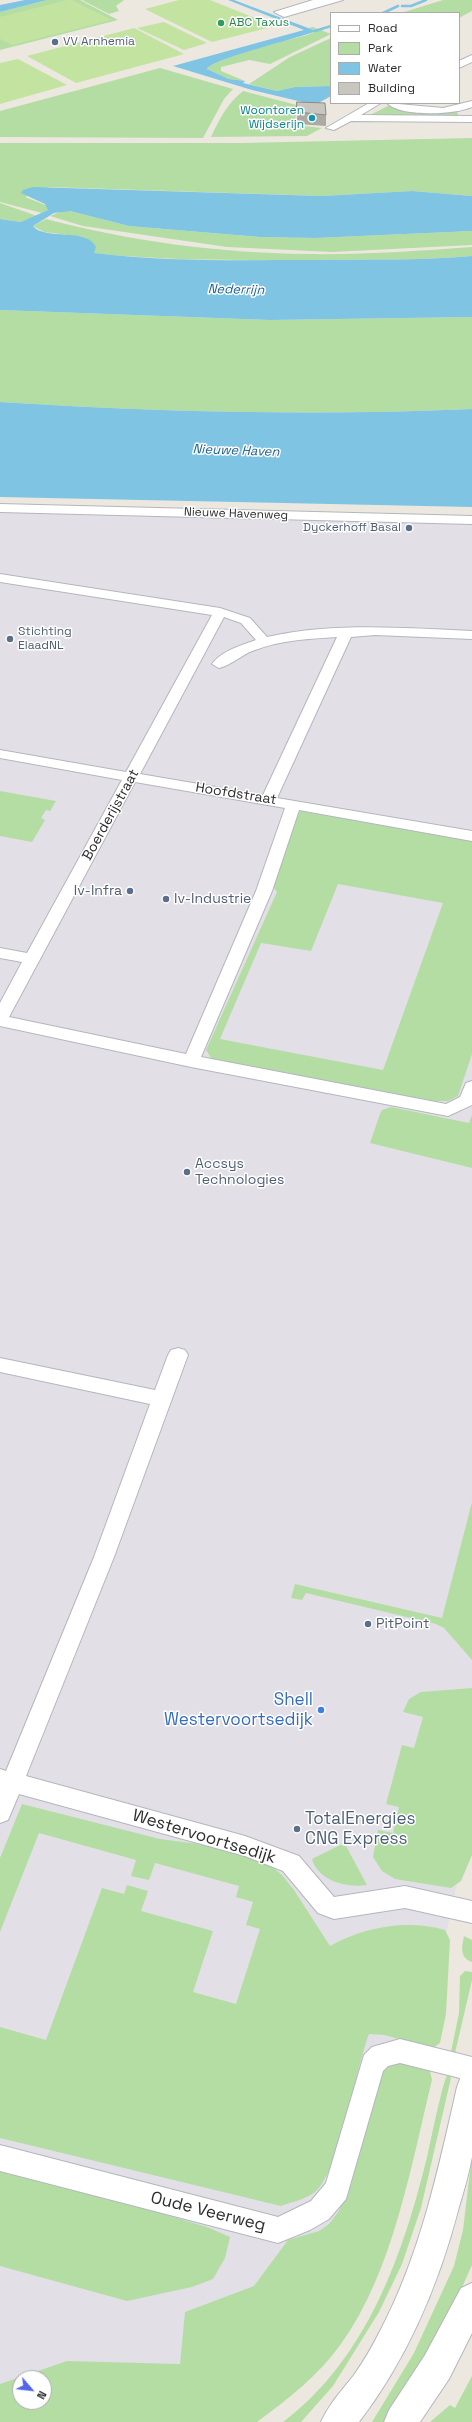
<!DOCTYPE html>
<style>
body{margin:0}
#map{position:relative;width:472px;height:2422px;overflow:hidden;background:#ece8e0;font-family:"Space Grotesk",sans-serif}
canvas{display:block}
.legend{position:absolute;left:330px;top:12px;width:130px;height:92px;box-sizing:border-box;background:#fff;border:1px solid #ababab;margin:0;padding:5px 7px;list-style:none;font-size:12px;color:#2c2c2c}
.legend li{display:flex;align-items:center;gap:8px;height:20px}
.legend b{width:20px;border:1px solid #ababab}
.north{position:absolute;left:12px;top:2370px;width:40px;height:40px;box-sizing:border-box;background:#fff;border:1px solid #ababab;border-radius:50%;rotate:118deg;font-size:11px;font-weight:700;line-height:16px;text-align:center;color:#2c2c2c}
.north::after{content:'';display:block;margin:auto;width:14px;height:18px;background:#5166e8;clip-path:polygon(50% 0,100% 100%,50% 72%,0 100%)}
</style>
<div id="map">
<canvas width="472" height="2422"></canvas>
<ul class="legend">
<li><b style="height:5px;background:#fff"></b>Road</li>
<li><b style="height:11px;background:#b4dda3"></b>Park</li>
<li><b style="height:11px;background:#7fc4e3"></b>Water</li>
<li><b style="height:11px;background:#c8c6bf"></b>Building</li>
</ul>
<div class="north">N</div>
</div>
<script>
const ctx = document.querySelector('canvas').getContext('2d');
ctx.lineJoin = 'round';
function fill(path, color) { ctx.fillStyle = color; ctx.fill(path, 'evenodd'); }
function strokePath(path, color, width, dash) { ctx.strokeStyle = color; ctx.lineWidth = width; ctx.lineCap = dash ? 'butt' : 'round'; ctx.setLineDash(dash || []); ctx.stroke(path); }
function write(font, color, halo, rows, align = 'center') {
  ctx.font = font + ' "Space Grotesk",sans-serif'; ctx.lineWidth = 3; ctx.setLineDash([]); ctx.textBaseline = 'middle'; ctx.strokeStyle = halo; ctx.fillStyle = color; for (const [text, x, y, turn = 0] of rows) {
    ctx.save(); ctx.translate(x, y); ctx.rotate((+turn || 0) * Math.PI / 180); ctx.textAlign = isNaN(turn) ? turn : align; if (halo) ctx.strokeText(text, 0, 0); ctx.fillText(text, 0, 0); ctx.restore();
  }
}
fill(new Path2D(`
 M 0,505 L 472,523 L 472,1813 L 389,2200 L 327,2335 L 0,2422 ZM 20,2378 L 44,2378 L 44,2402 L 20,2402 Z`), '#e2e0e6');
fill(new Path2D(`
 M 47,0 L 80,0 L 118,20 L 0,50 L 0,12 Z
 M 82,0 L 124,0 L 116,6 L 119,11 L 109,14 Z
 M 443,0 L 472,0 L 472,11 L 459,18 L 459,13 L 401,13 Z
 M 313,27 L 331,34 L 270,64 L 249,60 L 221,67 L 221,71 L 245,81 L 229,79 L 207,69 C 212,59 292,39 307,35 L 316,31 L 308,28 Z
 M 331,38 L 331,86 L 295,87 L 277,91 L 249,84 L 290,57 Z
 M 160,68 L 233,89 L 224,99 L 203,138 L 0,137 L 0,111 Z
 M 243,91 L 308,108 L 307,113 L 296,112 L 295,125 L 322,128 L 307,136 L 211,137 C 220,118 227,104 243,91 Z
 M 390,105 L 422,113 L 457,111 L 459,118 L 368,116 Z
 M 472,138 L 472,196 L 412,191 L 322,196 L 49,187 L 25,197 L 48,206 L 48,210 L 42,213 L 0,202 L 0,143 L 240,143 Z
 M 0,203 L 37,216 L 21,222 L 0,219 Z
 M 62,211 L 70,211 L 129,226 L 260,237 L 315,238 L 472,231 L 472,245 L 332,252 L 227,247 L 83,226 L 50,216 Z
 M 46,219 C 129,241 219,253 306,254 C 361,255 417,251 472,247 L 472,256 C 419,261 365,259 311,260 C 239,260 165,261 93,253 L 95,250 L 83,237 L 44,232 L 33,226 Z
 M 0,310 L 270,320 L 472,317 L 472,409 C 314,416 158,412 0,402 Z
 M 0,791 L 56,801 L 50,811 L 46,810 L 41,818 L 45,820 L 32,842 L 0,836 Z
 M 300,811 L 472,840 L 472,1054 L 458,1096 L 448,1101 L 434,1101 L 213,1061 L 206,1050 L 277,892 L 271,884 L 280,853 ZM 338,884 L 443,903 L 383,1070 L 220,1039 L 261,943 L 311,951 Z
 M 391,1107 L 469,1123 L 472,1115 L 472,1168 L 370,1143 L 380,1114 L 382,1110 Z
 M 472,1502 L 472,1660 L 444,1628 L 436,1624 L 306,1593 L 302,1600 L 291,1598 L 295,1584 L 442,1618 Z
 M 472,1688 L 472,1855 L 461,1881 L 451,1888 L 395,1879 L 382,1871 L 373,1857 L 378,1830 L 393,1833 L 399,1807 L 386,1804 L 402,1745 L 414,1748 L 423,1717 L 403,1712 L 409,1699 L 421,1692 Z
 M 22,1804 L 160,1839 L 214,1846 L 265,1861 L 282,1875 L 294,1890 L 330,1946 C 364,1927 407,1919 445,1930 L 450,1940 L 446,2014 L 440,2043 L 433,2048 L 384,2035 L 369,2034 C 356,2067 339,2173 315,2192 C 306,2199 292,2202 281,2206 L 0,2138 L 0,2027 L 46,2040 L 102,1888 L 124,1894 L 127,1885 L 148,1891 L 141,1911 L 213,1931 L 193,1992 L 236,2004 L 260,1929 L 246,1925 L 253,1902 L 236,1897 L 239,1886 L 155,1863 L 149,1880 L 131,1876 L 136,1860 L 39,1833 L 0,1932 L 0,1858 Z
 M 340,1845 L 346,1846 L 367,1885 C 347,1888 318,1881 312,1859 Z
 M 464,1936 L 472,1940 L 472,1962 C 459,1957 462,1947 464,1936 Z
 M 465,1971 L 472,1972 L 472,1980 L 455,2053 L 451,2052 L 459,2013 L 460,1976 Z
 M 407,2062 L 422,2065 L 430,2071 L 432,2080 C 411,2166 393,2272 341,2344 C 319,2375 287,2400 257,2422 L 0,2422 L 0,2384 L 67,2361 L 180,2364 L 185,2312 L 254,2286 L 288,2240 L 319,2231 L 329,2224 L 339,2211 L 363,2142 L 372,2089 L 381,2072 L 390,2066 ZM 20,2378 L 44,2378 L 44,2402 L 20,2402 Z
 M 448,2074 L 451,2078 L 421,2208 L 402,2264 L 379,2312 L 333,2386 L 301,2422 L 283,2422 C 368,2358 404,2252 428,2153 C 431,2141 443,2079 448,2074 Z
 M 472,2154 L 472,2265 L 441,2335 L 385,2422 L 372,2422 L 414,2353 L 454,2266 L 463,2230 Z
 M 0,2165 L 207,2227 L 230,2237 L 225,2258 L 213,2279 L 192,2287 L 127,2301 L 0,2266 Z
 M 472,2376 L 472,2422 L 430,2422 L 450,2405 L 455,2408 Z`), '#b4dda3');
fill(new Path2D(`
 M 67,0 L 72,0 L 112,20 L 12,45 L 0,39 L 0,17 Z
 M 179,0 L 210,0 L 275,26 L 212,42 L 145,9 Z
 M 164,22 L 207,43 L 184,50 L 137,28 Z
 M 134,28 L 184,54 L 76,83 L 27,56 Z
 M 18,59 L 67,85 L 0,104 L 0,63 Z`), '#c3e3a0');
fill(new Path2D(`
 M 25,0 L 47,0 L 0,12 L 0,5 Z
 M 228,0 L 234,0 L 316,31 C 300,38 211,59 207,69 L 229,79 L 245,81 L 243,83 L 277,91 L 295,87 L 331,86 L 331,96 L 315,105 L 252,90 L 173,66 L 304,30 Z
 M 33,187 L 322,196 L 412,191 L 472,196 L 472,231 L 315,238 L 260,237 L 129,226 L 70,211 L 54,213 L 33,226 C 45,241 87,227 96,247 L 94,253 C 166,262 239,260 312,260 C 365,259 419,261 472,256 L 472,317 L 270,320 L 0,310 L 0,219 L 21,222 L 48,210 L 45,204 L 21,193 L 23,190 Z
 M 0,402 C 158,412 314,416 472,409 L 472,507 L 0,497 Z`), '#7fc4e3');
strokePath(new Path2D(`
 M 402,6 L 411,6 L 426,0
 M 383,13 L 398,6
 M 315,31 L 331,26`), '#7fc4e3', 2.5);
const street = new Path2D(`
 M 313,0 L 343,0 L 284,17 L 274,12 Z
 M 472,55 L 472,62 L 459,68 L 459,61 Z
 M 472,101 L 472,107 C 455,115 400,117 387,103 L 443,108 Z
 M 369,103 L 381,103 L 361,115 L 472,116 L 472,122 L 351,121 L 334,130 L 326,128 Z
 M 0,504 L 472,516 L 472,524 L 0,512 Z
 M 0,574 L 220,608 L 250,618 L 267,637 C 334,622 404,628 472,631 L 472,639 L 375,635 L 351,637 L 277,798 L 472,831 L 472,841 L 299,810 L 272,891 L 201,1057 L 446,1104 L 460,1097 L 466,1083 L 472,1081 L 472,1105 L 448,1116 L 191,1067 L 0,1026 L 0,1003 L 22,962 L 0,958 L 0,948 L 27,953 L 122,780 L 0,758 L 0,750 L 126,772 L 212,615 L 0,582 ZM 224,617 L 241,623 L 256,640 C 242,645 221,651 212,664 L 219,668 C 232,665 242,654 255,650 C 281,640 309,639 337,637 L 263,795 L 140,774 ZM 135,782 L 285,808 L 256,891 L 186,1054 L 9,1017 Z
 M 178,1348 L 185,1350 L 188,1355 L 114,1557 L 26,1776 L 245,1836 L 299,1856 L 334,1897 L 405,1886 L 472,1901 L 472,1923 L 405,1908 L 334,1919 L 318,1913 L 283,1871 L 245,1856 L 19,1794 L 8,1820 L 0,1823 L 0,1769 L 6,1771 L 94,1557 L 150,1404 L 0,1372 L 0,1358 L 155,1390 L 168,1355 L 171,1350 Z
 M 400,2039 L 472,2057 L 472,2081 L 400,2063 L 388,2066 L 383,2071 L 346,2199 L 329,2219 L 310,2230 L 278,2243 L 0,2171 L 0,2145 L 278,2217 L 311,2201 L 326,2183 L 364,2055 L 372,2047 Z`);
const secondary = new Path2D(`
 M 472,2072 C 472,2099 472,2130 472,2157 C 469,2174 464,2190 459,2207 C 439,2284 408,2358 359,2422 L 321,2422 C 329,2404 342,2390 354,2375 C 363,2362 372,2347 379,2333 C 420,2256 438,2171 457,2087 L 461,2076 Z
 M 472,2283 L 472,2333 L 449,2379 L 420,2422 L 384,2422 L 389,2410 L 425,2355 L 461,2288 Z`);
strokePath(street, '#b4b6be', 2);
strokePath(secondary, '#b4b6be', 2);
fill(street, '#fff');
fill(secondary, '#fff');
fill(new Path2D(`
 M 297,102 L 326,115 L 326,126 L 297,124 Z`), '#acaaa4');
const building = new Path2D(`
 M 297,102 L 325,103 L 326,115 L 297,112 Z`);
fill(building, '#c8c6bf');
strokePath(building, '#8c8b86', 1);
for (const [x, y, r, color] of [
 [221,23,4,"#2e9e5b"],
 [55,42,4,"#5c6f8a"],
 [312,118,4,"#0f9aa8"],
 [409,528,4,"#5c6f8a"],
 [10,639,4,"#5c6f8a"],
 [130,891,4,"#5c6f8a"],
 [166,899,4,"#5c6f8a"],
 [187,1172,4,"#5c6f8a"],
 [368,1624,4,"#5c6f8a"],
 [321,1710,4,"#3f7fe0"],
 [297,1829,4,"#5c6f8a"]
]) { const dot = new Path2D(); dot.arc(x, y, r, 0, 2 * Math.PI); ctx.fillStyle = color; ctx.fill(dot); strokePath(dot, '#fff', 1.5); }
write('12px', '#27864d', '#fff', [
 ["ABC Taxus",229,23]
], 'left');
write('12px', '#4e5e75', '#fff', [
 ["VV Arnhemia",63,42],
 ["Dyckerhoff Basal",401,528,"right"],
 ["Stichting",18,632],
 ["ElaadNL",18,646]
], 'left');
write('12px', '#0d838f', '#fff', [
 ["Woontoren",304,111],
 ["Wijdserijn",304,125]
], 'right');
write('12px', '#2c2c2c', '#fff', [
 ["Nieuwe Havenweg",236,514,2]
]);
write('italic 13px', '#1b6392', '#fff', [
 ["Nederrijn",236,290,1],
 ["Nieuwe Haven",236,451,2]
]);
write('14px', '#2c2c2c', '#fff', [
 ["Hoofdstraat",236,794,9],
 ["Boerderijstraat",111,815,-61]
]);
write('14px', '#4e5e75', '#fff', [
 ["Iv-Infra",122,891,"right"],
 ["Iv-Industrie",174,899],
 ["Accsys",195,1164],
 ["Technologies",195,1180],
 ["PitPoint",376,1624]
], 'left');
write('17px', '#366cbe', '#fff', [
 ["Shell",313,1700],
 ["Westervoortsedijk",313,1720]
], 'right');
write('17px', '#4e5e75', '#fff', [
 ["TotalEnergies",305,1819],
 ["CNG Express",305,1839]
], 'left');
write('17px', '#2c2c2c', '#fff', [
 ["Westervoortsedijk",204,1837,17],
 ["Oude Veerweg",208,2212,14]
]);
</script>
